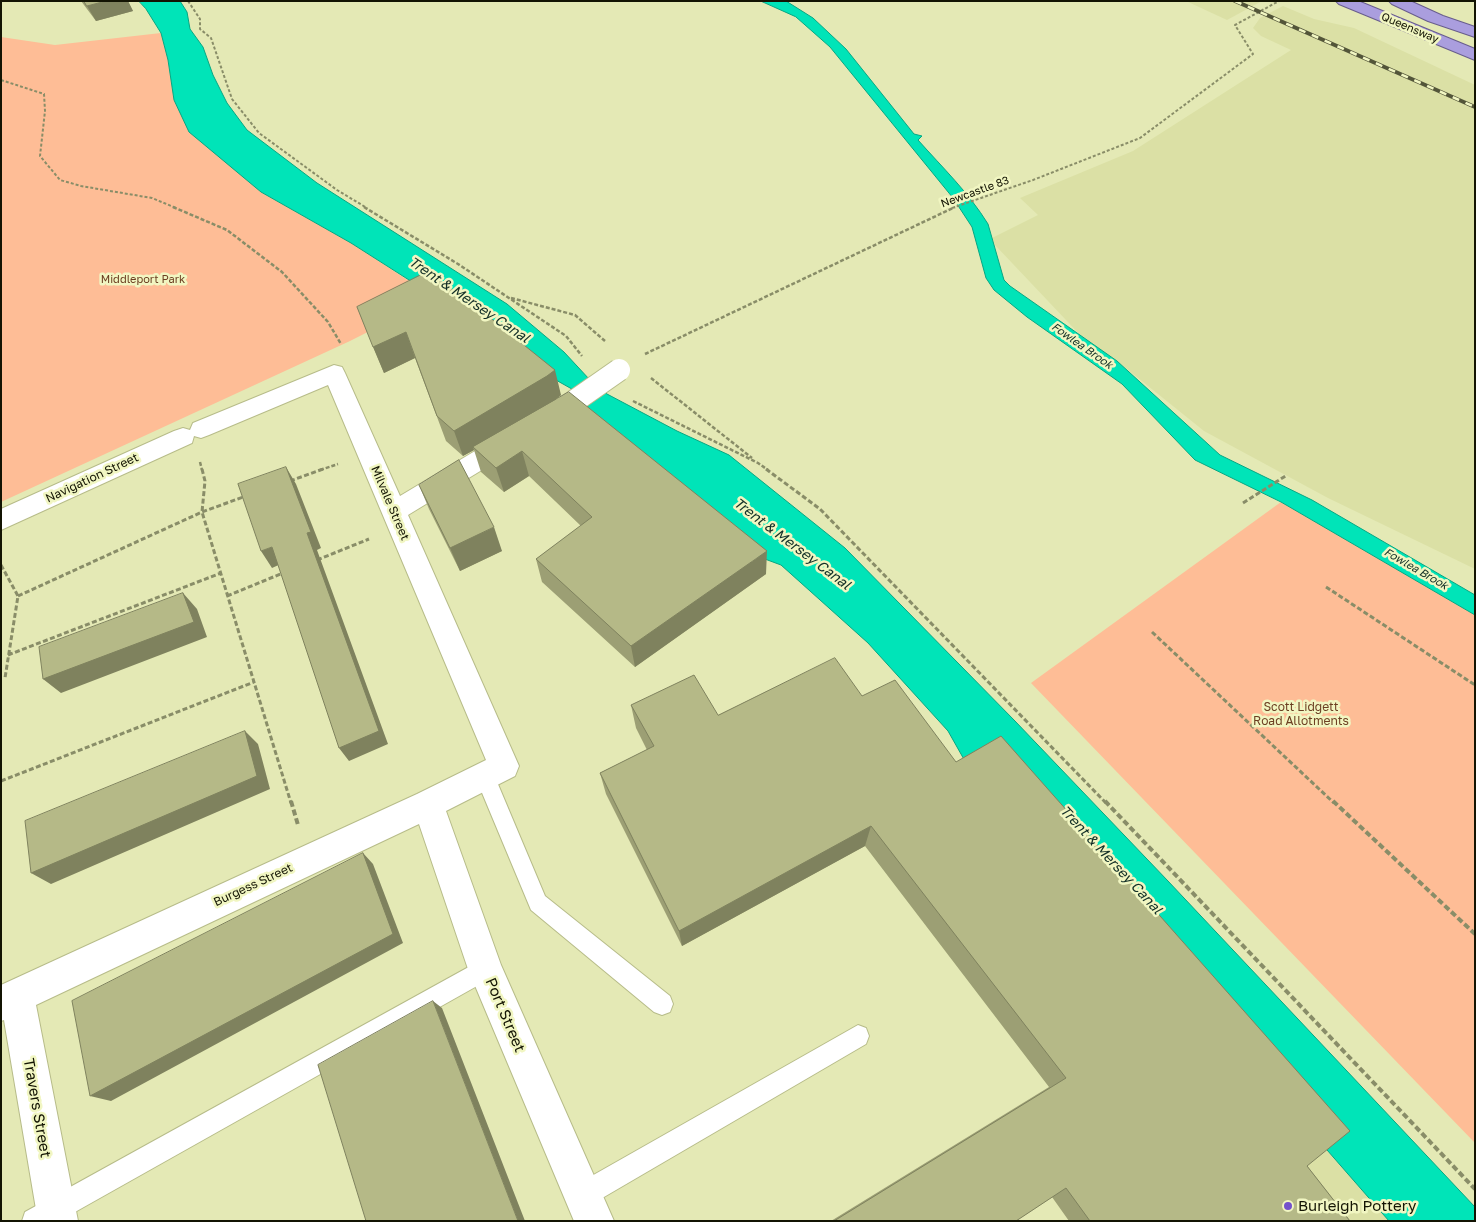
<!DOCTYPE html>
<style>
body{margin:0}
#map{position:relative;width:1476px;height:1222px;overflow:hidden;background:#e4e9b5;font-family:"Golos Text",sans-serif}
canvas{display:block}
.frame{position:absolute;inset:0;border:2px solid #131403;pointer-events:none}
</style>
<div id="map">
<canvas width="1476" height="1222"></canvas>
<div class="frame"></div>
</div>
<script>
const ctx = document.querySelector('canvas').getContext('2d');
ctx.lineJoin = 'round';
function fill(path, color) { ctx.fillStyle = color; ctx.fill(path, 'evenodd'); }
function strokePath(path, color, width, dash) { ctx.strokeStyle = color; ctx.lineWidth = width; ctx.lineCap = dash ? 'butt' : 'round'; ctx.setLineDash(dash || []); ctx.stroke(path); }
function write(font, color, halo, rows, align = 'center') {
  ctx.font = font + ' "Golos Text",sans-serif'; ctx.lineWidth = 5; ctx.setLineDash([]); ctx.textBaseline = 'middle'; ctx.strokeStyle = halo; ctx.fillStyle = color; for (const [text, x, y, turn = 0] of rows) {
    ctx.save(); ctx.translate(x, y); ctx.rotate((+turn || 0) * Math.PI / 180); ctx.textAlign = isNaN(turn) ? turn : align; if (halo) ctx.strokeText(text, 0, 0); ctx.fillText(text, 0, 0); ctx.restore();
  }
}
fill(new Path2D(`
 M 1186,1 L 1262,1 L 1227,20 Z
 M 1283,6 L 1314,19 L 1354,28 L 1475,85 L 1475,569 L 1328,498 L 1204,431 L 1117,361 L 1083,338 L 995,245 L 992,238 L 1038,215 L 1020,198 L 1133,151 L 1291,50 L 1261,36 L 1253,28 L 1260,18 Z
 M 1316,1138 L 1389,1221 L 1212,1221 Z`), '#dbe0a5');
fill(new Path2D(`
 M 161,33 L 168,60 L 174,100 L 261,192 L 351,243 L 435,298 L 350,341 L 1,502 L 1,37 L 55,45 Z
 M 1281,502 L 1475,615 L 1475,1143 L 1031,683 Z`), '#febd96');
const water = new Path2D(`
 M 139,1 L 180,1 L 187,12 L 190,29 L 203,47 L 213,75 L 227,103 L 247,130 L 317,183 L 507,304 L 564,352 L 590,380 L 607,394 L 677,431 L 729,455 L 845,548 L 1015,721 L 1168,881 L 1475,1207 L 1475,1221 L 1389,1221 L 1286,1103 L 970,770 L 948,731 L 868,643 L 781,565 L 746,552 L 593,415 L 579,393 L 547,375 L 420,287 L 351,243 L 261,192 L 189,132 L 174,100 L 168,60 L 161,33 L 146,9 Z
 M 761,1 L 786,1 L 813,18 L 846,49 L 914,134 L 922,136 L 918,140 C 942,167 969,193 988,224 L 1004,280 L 1010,286 L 1117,361 L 1220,455 L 1312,500 L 1475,595 L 1475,615 L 1281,502 L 1195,460 L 1122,384 L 1027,317 L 994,290 L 986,278 L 972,227 L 953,198 L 830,47 L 796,17 Z`);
fill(water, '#00e4b8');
strokePath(water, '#06a682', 1);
const service = new Path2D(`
 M 485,767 L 492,770 L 545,896 L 670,996 L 673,1004 L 670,1012 L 662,1015 L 654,1012 L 531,910 L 475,776 L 478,770 Z
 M 485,958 L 493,961 L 496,969 L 493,977 L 59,1221 L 22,1221 L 25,1212 Z
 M 858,1025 L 866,1028 L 869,1036 L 866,1044 L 592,1204 L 583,1207 L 574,1204 L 571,1195 L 574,1186 Z`);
const minor = new Path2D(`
 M 334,365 L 342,367 L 345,373 L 400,496 L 500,436 L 509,433 L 518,436 L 521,442 L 518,448 L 408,515 L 519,766 L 515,776 L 446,811 L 501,965 L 614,1221 L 574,1221 L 468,969 L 419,824 L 36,1005 L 78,1221 L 38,1221 L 4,1020 L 1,1021 L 1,985 L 417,794 L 486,760 L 328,385 L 209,435 L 201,438 L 194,436 L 192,443 L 1,530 L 1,509 L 174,431 L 183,428 L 190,430 L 193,423 Z`);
const trunk = new Path2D(`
 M 1336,1 L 1358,1 L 1475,49 L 1475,60 L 1339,4 Z
 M 1389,1 L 1410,1 L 1443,16 L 1475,27 L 1475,37 L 1428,21 L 1392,4 Z`);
strokePath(service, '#b7bc89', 2);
strokePath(minor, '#b7bc89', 2);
strokePath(trunk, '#685d8c', 2);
strokePath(new Path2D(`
 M 188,1 L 200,19 L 200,29 L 211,38 L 232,99 L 259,133 L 337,190 L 367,208
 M 1,80 L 44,94 L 45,111 L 40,156 L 60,180 L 81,186 L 152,198 L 176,208
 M 952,208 L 1033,180 L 1140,138 L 1253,54 L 1235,25 L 1279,1`), '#898d68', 2, [3, 2]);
strokePath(new Path2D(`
 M 173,207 L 227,230 L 282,272 L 328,322 L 341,344
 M 364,207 L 458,264 L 566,336 L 582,356
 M 511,298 L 575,315 L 605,341
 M 645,354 L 955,207
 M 651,378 L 752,458
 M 633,401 L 758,463 L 768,470
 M 200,462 L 202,470
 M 320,470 L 338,464`), '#898d68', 2.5, [4, 2]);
strokePath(new Path2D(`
 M 202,469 L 205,481 L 202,512 L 291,803
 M 766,469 L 820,509 L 1106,803
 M 290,481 L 323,469
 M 1243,503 L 1287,475
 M 317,560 L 369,539
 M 1,565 L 18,596 L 5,678
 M 1326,587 L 1475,685
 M 18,596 L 202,512 L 246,496
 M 227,596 L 283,573
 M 1152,632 L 1334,803
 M 8,655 L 221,573
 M 1,781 L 254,682`), '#898d68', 3, [5, 2.5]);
strokePath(new Path2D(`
 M 291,801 L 298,825
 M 1105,801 L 1475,1189
 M 1333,801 L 1475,934`), '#898d68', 4, [6, 3]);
fill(service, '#fff');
fill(minor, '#fff');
fill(trunk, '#aa9ede');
const rail = new Path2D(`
 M 1235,1 L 1475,107`);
strokePath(rail, '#535539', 4);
strokePath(rail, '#f1f6c2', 2.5, [7]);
const minorBridge = new Path2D(`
 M 566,407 L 619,370`);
strokePath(minorBridge, '#b7bc89', 24, []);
strokePath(minorBridge, '#fff', 22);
fill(new Path2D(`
 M 81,1 L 128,1 L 133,11 L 96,21 Z
 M 357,307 L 561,395 L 556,399 L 766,574 L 635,667 L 542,582 L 536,559 L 581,526 L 529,476 L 504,492 L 481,472 L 474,450 L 463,456 L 446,441 L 415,358 L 384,373 Z
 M 419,485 L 502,551 L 460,571 L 429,509 Z
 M 862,696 L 956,762 L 1307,1166 L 1350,1221 L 1069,1221 L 1052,1197 L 1016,1221 L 831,1221 L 1049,1087 L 865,846 L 682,946 L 606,794 L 600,773 L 647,750 L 636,728 L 631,705 L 718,715 Z`), '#9c9f74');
fill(new Path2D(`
 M 106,1 L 128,1 L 133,11 L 96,21 L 87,6 Z
 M 406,332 L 415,358 L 384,373 L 373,347 Z
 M 555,370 L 561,395 L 553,402 L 473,447 L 474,450 L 463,456 L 454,431 Z
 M 522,451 L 529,476 L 504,492 L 496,468 Z
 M 286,467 L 296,484 L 321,548 L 317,550 L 388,744 L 349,761 L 339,748 L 307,533 Z
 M 494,527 L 502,551 L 460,571 L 450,548 Z
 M 272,547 L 283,563 L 272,568 L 261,551 Z
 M 767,551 L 766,574 L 635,667 L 631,646 Z
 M 183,593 L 197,609 L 207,637 L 61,693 L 43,679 Z
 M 245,731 L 258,744 L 270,789 L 51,884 L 31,873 Z
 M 871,826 L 865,846 L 682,946 L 679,931 Z
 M 363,853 L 373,864 L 403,943 L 111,1101 L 90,1096 Z
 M 433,1001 L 442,1008 L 525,1221 L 518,1221 Z`), '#7f825e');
const building = new Path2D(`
 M 84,1 L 106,1 L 87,6 Z
 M 427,272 L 468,300 L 555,370 L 547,376 L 454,431 L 437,416 L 406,332 L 373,347 L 357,307 Z
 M 569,392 L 767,551 L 631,646 L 536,559 L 592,517 L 522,451 L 496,468 L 473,447 Z
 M 459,460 L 494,527 L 450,548 L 419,485 Z
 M 286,467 L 311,532 L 307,533 L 379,731 L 339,748 L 272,547 L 261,551 L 238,484 Z
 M 183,593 L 194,622 L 43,679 L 39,647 Z
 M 835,658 L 862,696 L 895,680 L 956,762 L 1001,736 L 1350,1131 L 1307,1166 L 1350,1221 L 1090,1221 L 1066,1188 L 1016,1221 L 834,1221 L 1066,1078 L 871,826 L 679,931 L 600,773 L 654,746 L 631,705 L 694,675 L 718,715 Z
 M 245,731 L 257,776 L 31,873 L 25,821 Z
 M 363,853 L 393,934 L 90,1096 L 72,1001 Z
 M 433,1001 L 518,1221 L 366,1221 L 318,1065 Z`);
fill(building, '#b5b987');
strokePath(building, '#7f825e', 1);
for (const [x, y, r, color] of [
 [1288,1206,5,"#7452cb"]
]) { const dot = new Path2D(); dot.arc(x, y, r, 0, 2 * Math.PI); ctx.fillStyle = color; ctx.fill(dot); strokePath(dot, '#f1f6c2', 2); }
write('11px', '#131403', '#f1f6c2', [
 ["Queensway",1410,28,23],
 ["Newcastle 83",975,192,-20]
]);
write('11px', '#6c3f22', '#f1f6c2', [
 ["Middleport Park",143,280]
]);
write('italic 11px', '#132f27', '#f1f6c2', [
 ["Fowlea Brook",1082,346,35],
 ["Fowlea Brook",1416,569,30]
]);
write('12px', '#131403', '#f1f6c2', [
 ["Navigation Street",92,478,-25],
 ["Milvale Street",390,503,67],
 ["Burgess Street",253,885,-25]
]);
write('12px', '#6c3f22', '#f1f6c2', [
 ["Scott Lidgett",1301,707],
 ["Road Allotments",1301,721]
]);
write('italic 14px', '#132f27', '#f1f6c2', [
 ["Trent & Mersey Canal",469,300,34],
 ["Trent & Mersey Canal",792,544,37],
 ["Trent & Mersey Canal",1111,860,47]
]);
write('15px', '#131403', '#f1f6c2', [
 ["Port Street",505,1015,67],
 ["Travers Street",37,1108,80]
]);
write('15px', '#131403', '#f1f6c2', [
 ["Burleigh Pottery",1298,1206]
], 'left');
</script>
